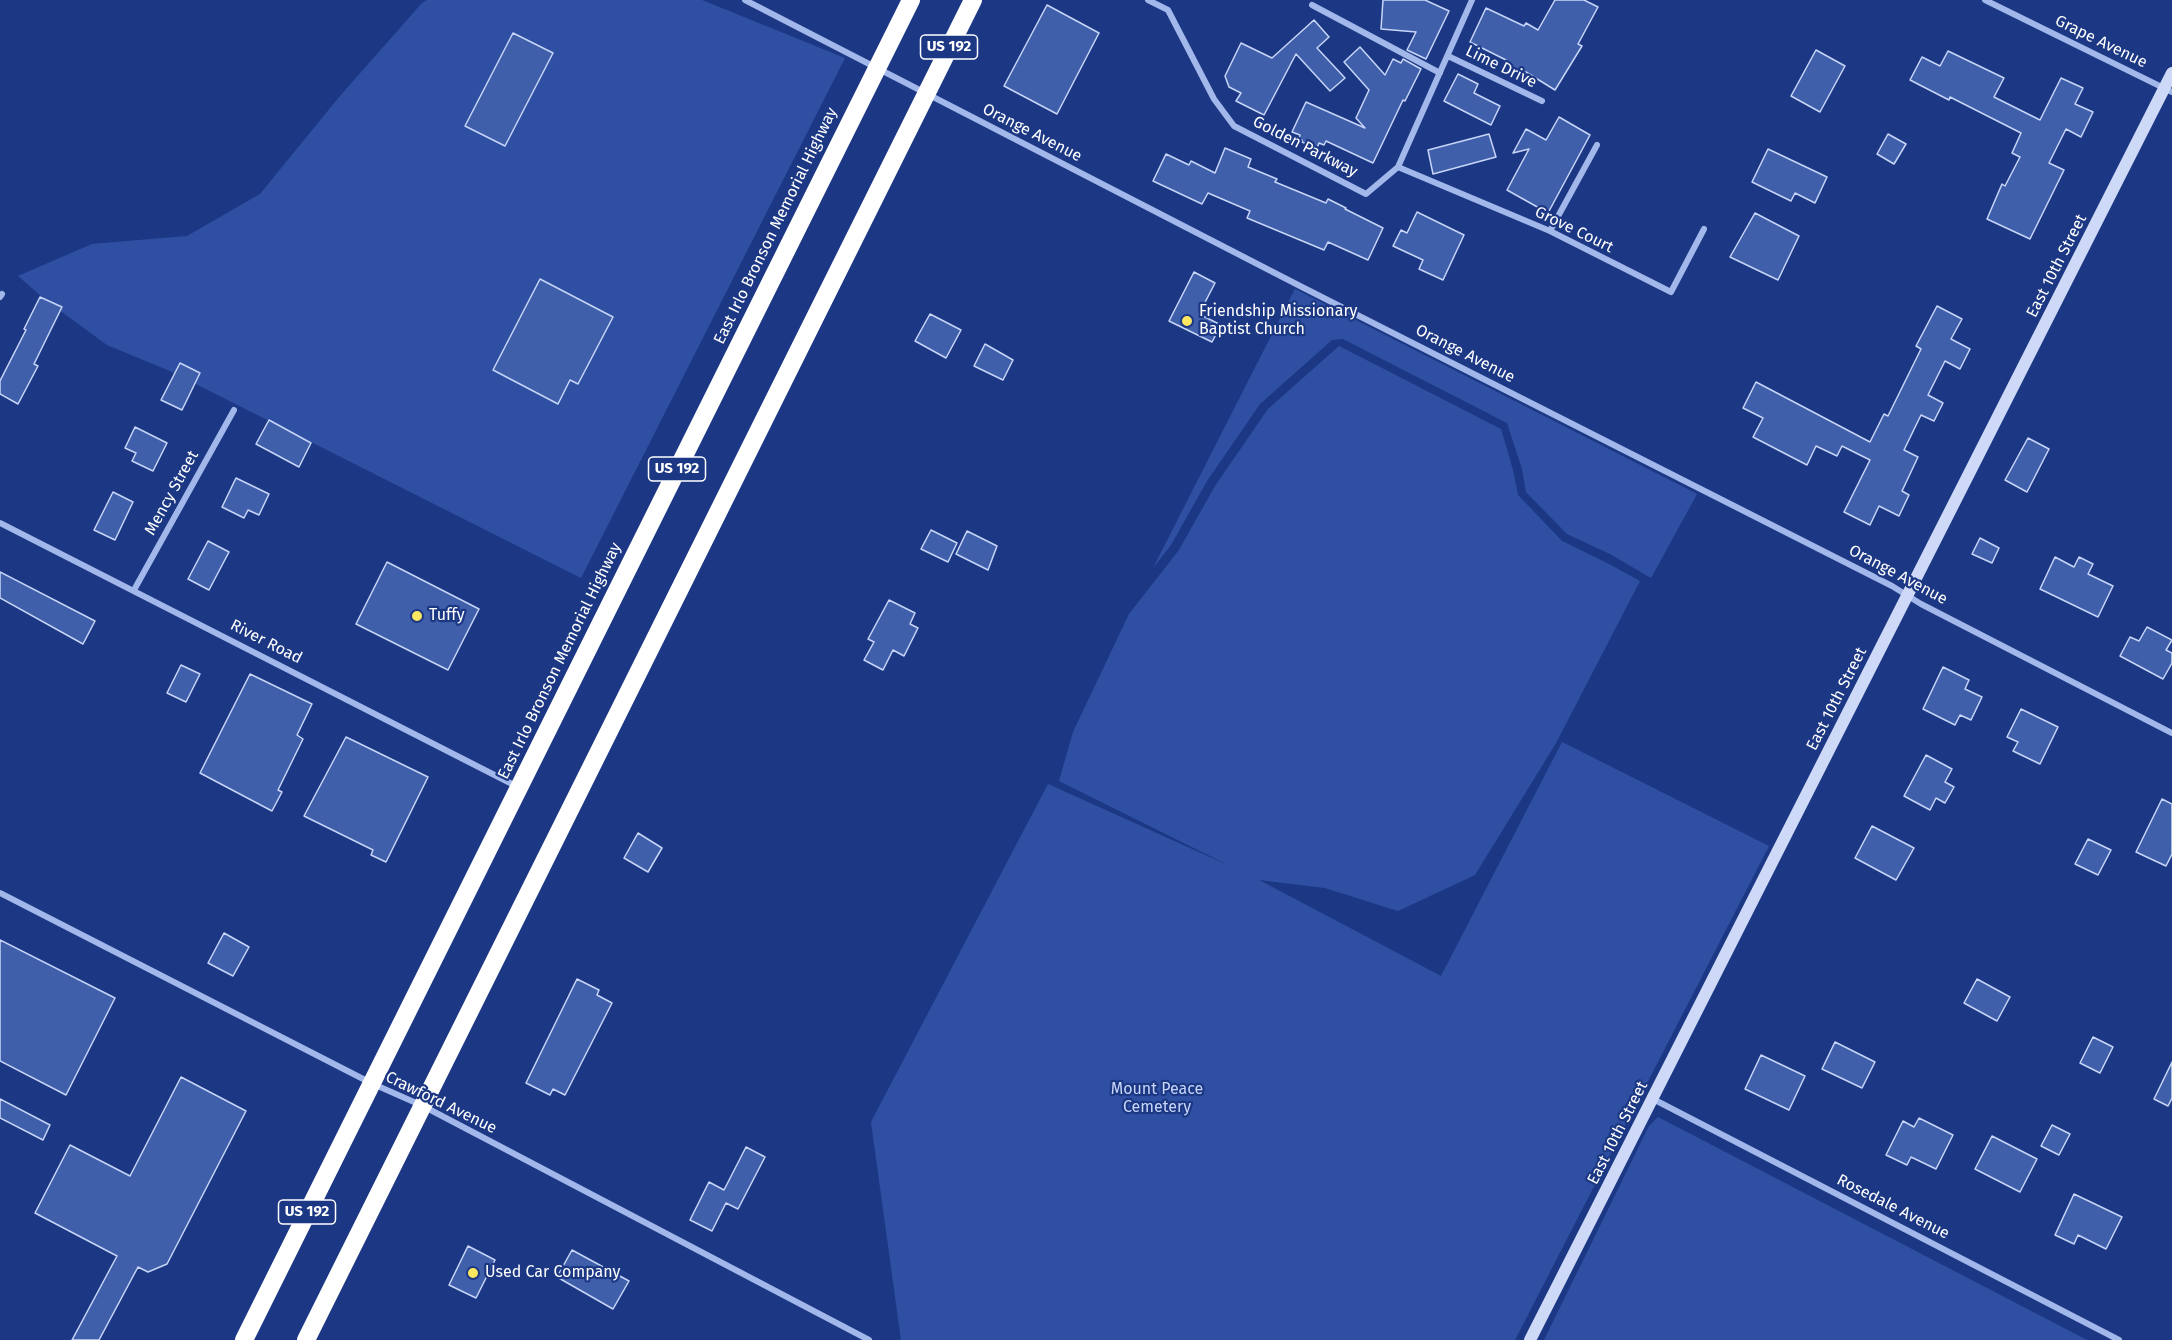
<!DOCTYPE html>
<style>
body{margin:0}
canvas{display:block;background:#1c3884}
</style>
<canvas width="2172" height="1340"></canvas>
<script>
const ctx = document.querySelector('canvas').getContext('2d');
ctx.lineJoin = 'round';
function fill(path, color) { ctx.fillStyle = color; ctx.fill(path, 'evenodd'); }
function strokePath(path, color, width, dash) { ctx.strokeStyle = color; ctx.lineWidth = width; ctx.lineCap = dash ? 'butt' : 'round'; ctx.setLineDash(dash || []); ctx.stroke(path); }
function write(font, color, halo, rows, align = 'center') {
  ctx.font = font + ' "Fira Sans",sans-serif'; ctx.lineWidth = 4.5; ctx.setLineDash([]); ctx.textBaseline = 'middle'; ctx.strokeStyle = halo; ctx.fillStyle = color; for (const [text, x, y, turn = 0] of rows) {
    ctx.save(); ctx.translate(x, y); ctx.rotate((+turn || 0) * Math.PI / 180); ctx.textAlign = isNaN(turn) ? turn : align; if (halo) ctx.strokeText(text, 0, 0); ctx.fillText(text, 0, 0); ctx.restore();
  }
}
fill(new Path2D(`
 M 427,0 L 702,0 L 845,58 L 581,578 L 170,371 L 107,345 L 47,301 L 18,276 L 92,244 L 187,236 L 260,194 L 340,96 L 422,3 Z
 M 1295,289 L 1697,494 L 1651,578 L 1610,554 L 1567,534 L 1526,492 L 1522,469 L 1507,423 L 1343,339 L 1332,340 L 1260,404 L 1207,481 L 1171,545 L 1153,568 Z
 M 1339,346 L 1501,429 L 1513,470 L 1518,495 L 1562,541 L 1605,562 L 1640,581 L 1556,743 L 1475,875 L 1398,911 L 1325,888 L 1259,880 L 1441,976 L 1562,742 L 1769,846 L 1515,1340 L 901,1340 L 871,1122 L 1048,784 L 1232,867 L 1059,781 L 1073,732 L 1129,614 L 1179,550 L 1215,486 L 1268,409 Z
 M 1658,1117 L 2087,1340 L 1544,1340 L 1649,1126 Z`), '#2f50a2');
const building = new Path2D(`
 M 1383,0 L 1425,0 L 1449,11 L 1426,59 L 1407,50 L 1416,32 L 1381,29 Z
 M 1555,0 L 1584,0 L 1598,7 L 1578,44 L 1582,46 L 1555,90 L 1526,72 L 1524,75 L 1504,64 L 1506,60 L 1470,42 L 1486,8 L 1524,26 L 1526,23 L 1538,30 Z
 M 1047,5 L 1099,33 L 1057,114 L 1004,86 Z
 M 1314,20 L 1329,37 L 1317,48 L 1345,78 L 1330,91 L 1296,54 L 1264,115 L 1236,101 L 1241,93 L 1229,87 L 1225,76 L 1241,43 L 1272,58 Z
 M 513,33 L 553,53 L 505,146 L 465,126 Z
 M 1360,47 L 1385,75 L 1393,59 L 1401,63 L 1403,59 L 1421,69 L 1405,101 L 1403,100 L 1373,163 L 1326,141 L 1324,145 L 1319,143 L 1317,148 L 1302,142 L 1302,140 L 1299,139 L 1300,135 L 1292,132 L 1306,102 L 1365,128 L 1356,118 L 1369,90 L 1344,62 Z
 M 1816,50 L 1845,66 L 1820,112 L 1791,96 Z
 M 1948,51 L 2004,78 L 1994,97 L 2040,120 L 2061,78 L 2083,88 L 2075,104 L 2093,112 L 2081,137 L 2066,129 L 2049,163 L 2064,170 L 2030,239 L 1987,219 L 2002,184 L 2005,186 L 2020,157 L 2012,153 L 2021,133 L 1950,97 L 1949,100 L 1910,80 L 1922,57 L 1940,66 Z
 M 1458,74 L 1478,84 L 1474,93 L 1500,106 L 1491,125 L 1444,101 Z
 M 1559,117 L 1590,135 L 1548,213 L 1507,190 L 1529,149 L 1513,153 L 1526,129 L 1546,140 Z
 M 1489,134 L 1496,157 L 1433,174 L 1428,150 Z
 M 1888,134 L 1906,144 L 1894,164 L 1877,154 Z
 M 1225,148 L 1251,159 L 1248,167 L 1277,179 L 1275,182 L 1326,203 L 1328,199 L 1346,208 L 1345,209 L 1383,228 L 1368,260 L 1328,242 L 1324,250 L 1247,218 L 1250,211 L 1208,193 L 1202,204 L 1153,181 L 1166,154 L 1189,165 L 1191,161 L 1215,173 Z
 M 1768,149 L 1827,177 L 1815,203 L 1795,193 L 1791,201 L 1752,182 Z
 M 1417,212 L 1464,235 L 1443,280 L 1419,269 L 1423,260 L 1393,246 L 1401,230 L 1407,233 Z
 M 1755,213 L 1799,236 L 1778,280 L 1730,257 Z
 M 1194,272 L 1215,283 L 1199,314 L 1221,325 L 1212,342 L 1169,321 Z
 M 540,279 L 613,317 L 578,384 L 570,380 L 558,404 L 493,370 Z
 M 40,297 L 62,307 L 34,364 L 38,366 L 18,404 L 0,394 L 0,381 L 26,330 L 24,329 Z
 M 1937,306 L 1962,319 L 1951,339 L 1970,349 L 1960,369 L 1945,361 L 1928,395 L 1943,403 L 1934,421 L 1921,415 L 1904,450 L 1918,457 L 1902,491 L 1909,495 L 1899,516 L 1879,506 L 1870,525 L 1844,512 L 1870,460 L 1842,446 L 1837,456 L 1816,446 L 1807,465 L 1753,437 L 1763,418 L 1743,408 L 1756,382 L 1870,442 L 1884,414 L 1888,416 L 1921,349 L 1916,346 Z
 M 930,314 L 961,330 L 946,358 L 915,341 Z
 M 985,344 L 1013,360 L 1003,380 L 974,366 Z
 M 180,363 L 200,373 L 182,410 L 161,400 Z
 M 269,420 L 311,443 L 299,467 L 256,444 Z
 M 135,427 L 167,443 L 153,471 L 132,461 L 136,453 L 125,448 Z
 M 2028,438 L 2049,449 L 2027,492 L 2005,480 Z
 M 236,478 L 269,494 L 259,515 L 248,510 L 244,518 L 222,507 Z
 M 113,492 L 133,502 L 115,540 L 94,530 Z
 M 931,530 L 957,543 L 948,562 L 921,549 Z
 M 967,531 L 997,546 L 988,570 L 956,554 Z
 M 1980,538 L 1999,548 L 1992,563 L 1972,554 Z
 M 208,541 L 229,552 L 209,590 L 188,579 Z
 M 2055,557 L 2074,567 L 2079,557 L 2093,564 L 2088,574 L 2113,586 L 2098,617 L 2040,589 Z
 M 387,562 L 479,609 L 448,670 L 356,624 Z
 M 0,572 L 95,621 L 83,644 L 0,598 Z
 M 889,600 L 915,613 L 910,624 L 918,628 L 904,656 L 893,650 L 883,670 L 864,660 L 874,642 L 868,639 Z
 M 2147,627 L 2172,640 L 2166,650 L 2172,653 L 2172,663 L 2163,679 L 2120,656 L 2130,637 L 2139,641 Z
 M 181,665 L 200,674 L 186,702 L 167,693 Z
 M 1943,667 L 1969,680 L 1965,689 L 1982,697 L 1971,720 L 1960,715 L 1955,725 L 1923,709 Z
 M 250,674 L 312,704 L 297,735 L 303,739 L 278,790 L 282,792 L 272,811 L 200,773 Z
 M 2021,709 L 2058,727 L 2040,764 L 2013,751 L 2018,742 L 2007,737 Z
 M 346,737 L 428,777 L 386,862 L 371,855 L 373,850 L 304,816 Z
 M 1926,755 L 1952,769 L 1945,782 L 1954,787 L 1945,803 L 1936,798 L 1930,810 L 1904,796 Z
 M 2162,799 L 2172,804 L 2172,854 L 2166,866 L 2136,852 Z
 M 1872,826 L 1914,848 L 1896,880 L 1855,858 Z
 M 638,833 L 662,848 L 648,872 L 624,858 Z
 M 2088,839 L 2111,850 L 2098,875 L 2075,864 Z
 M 224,933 L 249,947 L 233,976 L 208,963 Z
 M 0,940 L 115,998 L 66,1095 L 0,1061 Z
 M 577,979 L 599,990 L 597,995 L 612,1003 L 565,1095 L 553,1089 L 550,1095 L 526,1083 Z
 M 1977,979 L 2010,997 L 1997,1021 L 1964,1003 Z
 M 2093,1037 L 2113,1047 L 2100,1073 L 2080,1063 Z
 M 1835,1042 L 1875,1062 L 1862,1088 L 1822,1069 Z
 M 1761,1055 L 1805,1076 L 1789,1110 L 1745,1089 Z
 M 2172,1062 L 2172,1098 L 2168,1106 L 2154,1099 Z
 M 181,1077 L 246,1111 L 167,1264 L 148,1272 L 138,1267 L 99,1340 L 72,1340 L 117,1256 L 35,1213 L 70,1145 L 130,1176 Z
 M 0,1099 L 50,1125 L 43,1140 L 0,1118 Z
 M 1919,1118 L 1953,1135 L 1936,1169 L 1911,1157 L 1907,1165 L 1886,1155 L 1903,1121 L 1914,1127 Z
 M 2052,1125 L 2070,1134 L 2059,1155 L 2041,1146 Z
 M 1992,1136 L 2037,1159 L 2020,1192 L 1975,1169 Z
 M 746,1147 L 765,1157 L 738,1209 L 726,1203 L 712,1231 L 690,1220 L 709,1182 L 724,1190 Z
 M 2074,1194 L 2122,1217 L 2106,1249 L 2078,1235 L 2074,1244 L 2055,1235 Z
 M 468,1246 L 495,1260 L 476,1298 L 449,1285 Z
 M 572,1250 L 629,1281 L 613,1309 L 557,1277 Z`);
fill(building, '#405fab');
strokePath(building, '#c7d5f8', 1.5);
strokePath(new Path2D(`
 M 745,0 L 1302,287 L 1892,586 L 1921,604 L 2172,733
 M 1148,0 L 1168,10 L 1214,99 L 1234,126 L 1366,194 L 1398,167 L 1472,0
 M 1985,0 L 2172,92
 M 1312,5 L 1440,73
 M 1448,56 L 1542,101
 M 1398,167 L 1550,231 L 1671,292 L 1704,229
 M 1550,231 L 1597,145
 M 0,297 L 2,294
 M 0,523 L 518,787
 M 134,590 L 234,410
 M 0,893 L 371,1083 L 423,1106 L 869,1340
 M 1653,1099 L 2119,1340`), '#a2b7ea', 6);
strokePath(new Path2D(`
 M 1530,1340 L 2172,73`), '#ced9f8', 12);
strokePath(new Path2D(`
 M 244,1340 L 911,0
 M 306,1340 L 973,0`), '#fff', 18);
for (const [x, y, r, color] of [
 [1187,321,6,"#fbe760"],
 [417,616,6,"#fbe760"],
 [473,1273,6,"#fbe760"]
]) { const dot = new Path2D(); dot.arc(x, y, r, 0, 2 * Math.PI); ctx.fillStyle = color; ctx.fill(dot); strokePath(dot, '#1c3884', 2); }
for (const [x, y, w] of [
 [949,47,57],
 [677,469,57],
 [307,1212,57]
]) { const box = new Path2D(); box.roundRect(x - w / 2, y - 12, w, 24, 4.5); ctx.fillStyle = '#1c3884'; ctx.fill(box); strokePath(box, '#fff', 1.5); }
write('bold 15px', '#fff', null, [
 ["US 192",949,47],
 ["US 192",677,469],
 ["US 192",307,1212]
]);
write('16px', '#fff', '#1c3884', [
 ["Grape Avenue",2101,42,26],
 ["Lime Drive",1501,67,26],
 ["Orange Avenue",1032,133,27],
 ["Golden Parkway",1305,147,27],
 ["East Irlo Bronson Memorial Highway",776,226,-64],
 ["Grove Court",1574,230,26],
 ["East 10th Street",2057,266,-63],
 ["Orange Avenue",1465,354,27],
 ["Mency Street",172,493,-61],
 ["Orange Avenue",1898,575,28],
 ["River Road",266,642,27],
 ["East Irlo Bronson Memorial Highway",560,661,-64],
 ["East 10th Street",1837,699,-63],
 ["Crawford Avenue",441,1103,26],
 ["East 10th Street",1618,1133,-63],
 ["Rosedale Avenue",1893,1207,27]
]);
write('16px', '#fff', '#1c3884', [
 ["Friendship Missionary",1199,312],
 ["Baptist Church",1199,330],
 ["Tuffy",429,616],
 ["Used Car Company",485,1273]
], 'left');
write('16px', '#c7d5f8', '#1c3884', [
 ["Mount Peace",1157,1090],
 ["Cemetery",1157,1108]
]);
</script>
